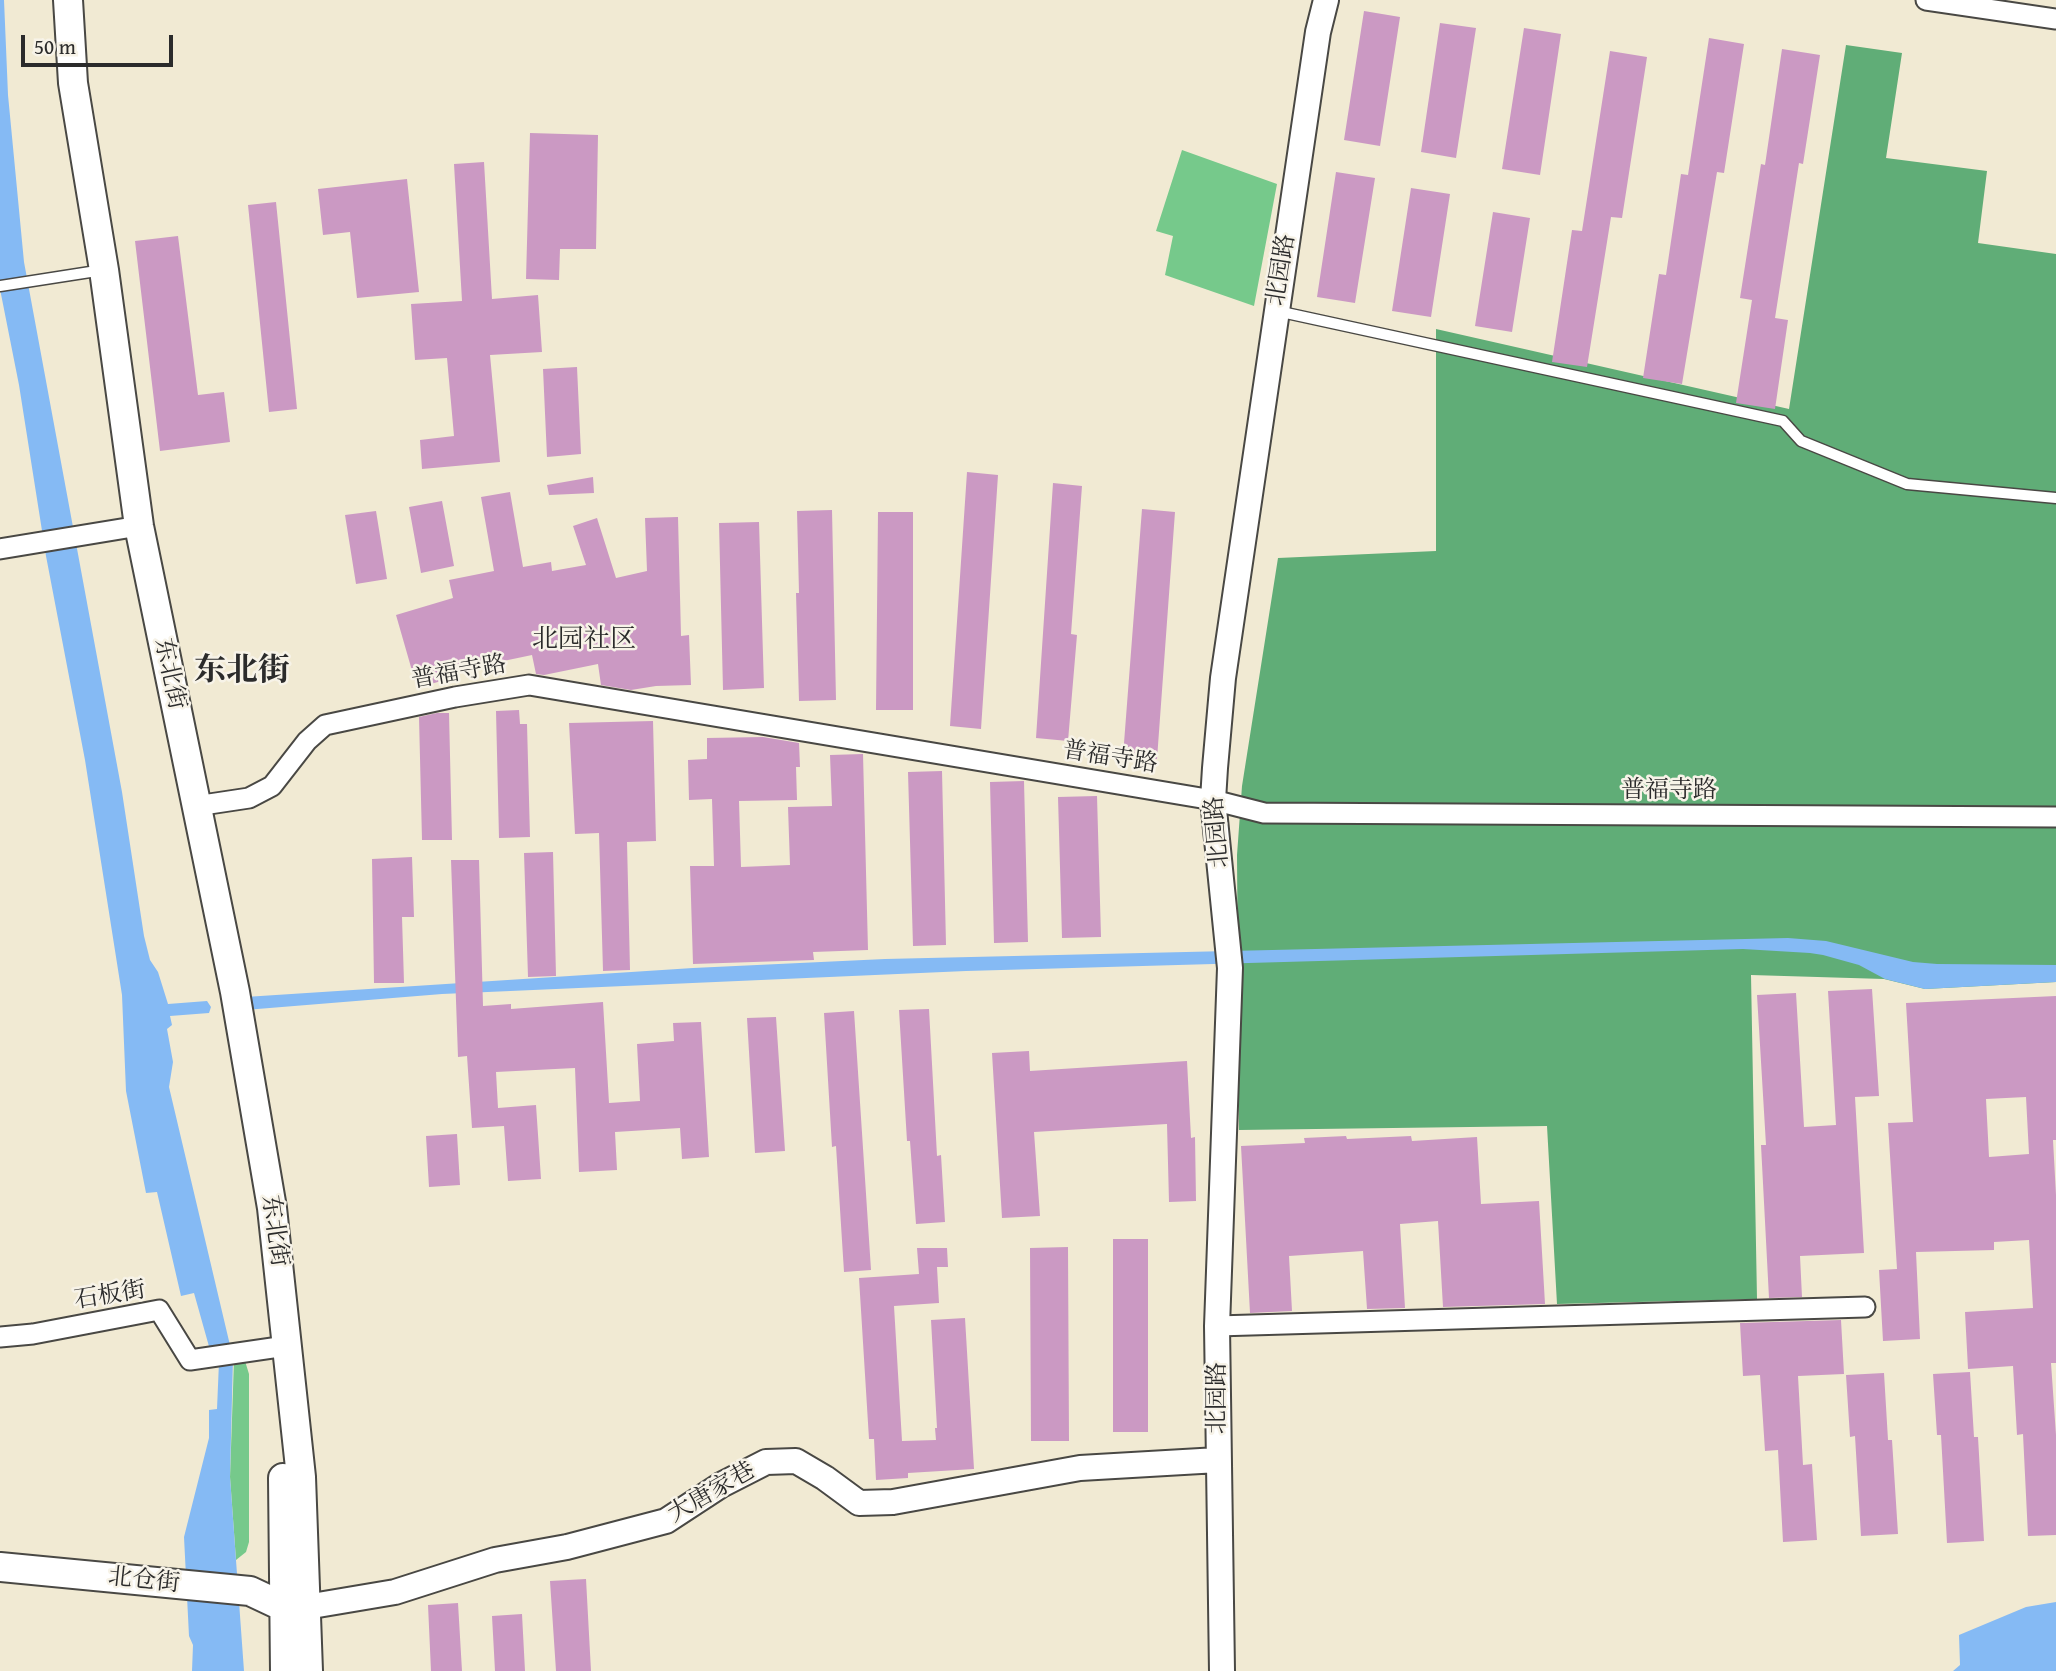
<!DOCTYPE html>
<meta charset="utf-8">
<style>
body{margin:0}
#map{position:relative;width:2056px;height:1671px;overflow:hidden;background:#f1ead3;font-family:"Gentium Book Plus",serif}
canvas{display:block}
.scale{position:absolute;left:21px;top:35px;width:152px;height:32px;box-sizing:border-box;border:4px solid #2b2b2b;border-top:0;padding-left:9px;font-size:21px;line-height:24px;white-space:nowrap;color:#2b2b2b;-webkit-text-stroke:5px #f7f3e8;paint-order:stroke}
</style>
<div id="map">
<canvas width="2056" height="1671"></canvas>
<div class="scale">50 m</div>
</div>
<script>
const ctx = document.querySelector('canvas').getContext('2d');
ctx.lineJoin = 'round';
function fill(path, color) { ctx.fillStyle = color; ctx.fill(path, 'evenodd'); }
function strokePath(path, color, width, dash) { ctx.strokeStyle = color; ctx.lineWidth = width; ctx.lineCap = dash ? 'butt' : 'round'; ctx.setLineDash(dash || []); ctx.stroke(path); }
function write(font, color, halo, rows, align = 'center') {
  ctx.font = font + ' "Gentium Book Plus","Noto Serif SC",serif'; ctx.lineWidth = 5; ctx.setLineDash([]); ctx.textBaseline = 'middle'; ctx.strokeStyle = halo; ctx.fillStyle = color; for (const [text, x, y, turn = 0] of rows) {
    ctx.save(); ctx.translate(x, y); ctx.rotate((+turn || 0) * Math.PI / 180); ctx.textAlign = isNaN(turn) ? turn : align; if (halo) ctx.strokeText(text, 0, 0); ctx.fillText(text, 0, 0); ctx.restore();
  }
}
fill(new Path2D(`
 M 1182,150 L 1277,184 L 1254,306 L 1165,275 L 1173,236 L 1156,231 Z
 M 234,1360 L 245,1361 L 249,1374 L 249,1542 L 246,1552 L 236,1560 L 230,1477 Z`), '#76c98b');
fill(new Path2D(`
 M 1846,45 L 1902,53 L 1886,158 L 1987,171 L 1978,243 L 2056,254 L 2056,982 L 1925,989 L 1884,979 L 1751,975 L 1757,1299 L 1557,1304 L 1547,1126 L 1239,1130 L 1237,855 L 1242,786 L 1278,558 L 1436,551 L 1436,329 L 1789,409 Z`), '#60ad77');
fill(new Path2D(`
 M 0,0 L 4,0 L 8,95 L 24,262 L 122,792 L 144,936 L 150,960 L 158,972 L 168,1004 L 207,1001 L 211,1007 L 209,1013 L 170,1016 L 172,1025 L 167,1029 L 173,1062 L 169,1087 L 233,1358 L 230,1477 L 244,1671 L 192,1671 L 193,1645 L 189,1636 L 184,1537 L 209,1438 L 209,1410 L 217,1409 L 219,1362 L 210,1350 L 194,1293 L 181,1296 L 157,1192 L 146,1193 L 126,1091 L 122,995 L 85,760 L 46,556 L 19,385 L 0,289 Z
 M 1788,938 L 1826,941 L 1913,962 L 1937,964 L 2056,965 L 2056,982 L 1925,989 L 1885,979 L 1859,965 L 1823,955 L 1810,953 L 1743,949 L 966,971 L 442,994 L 245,1010 L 245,997 L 693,968 L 885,959 Z
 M 2056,1602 L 2056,1671 L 1953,1671 L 1960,1665 L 1959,1635 L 2026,1607 Z`), '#85baf4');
fill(new Path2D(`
 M 1364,11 L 1400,17 L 1380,146 L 1344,140 Z
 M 1440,23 L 1476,28 L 1456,158 L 1421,152 Z
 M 1524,28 L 1561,34 L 1540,175 L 1502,169 Z
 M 1709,38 L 1744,44 L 1724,173 L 1717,172 L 1682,384 L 1643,378 L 1659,274 L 1666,275 L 1681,174 L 1688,175 Z
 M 1782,49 L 1820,55 L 1803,164 L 1799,163 L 1775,318 L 1788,320 L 1775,409 L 1736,403 L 1752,300 L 1740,298 L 1761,164 L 1765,165 Z
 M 1610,51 L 1647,57 L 1622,218 L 1611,217 L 1587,367 L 1552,362 L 1572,230 L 1582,231 Z
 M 530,133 L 598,135 L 596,249 L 560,249 L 559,280 L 526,279 Z
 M 484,162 L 492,299 L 538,295 L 542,352 L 490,355 L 500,462 L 422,469 L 420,440 L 454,436 L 447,358 L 415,360 L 411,304 L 462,301 L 454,164 Z
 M 1336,172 L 1375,178 L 1355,303 L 1317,297 Z
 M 407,179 L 419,292 L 357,298 L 350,232 L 323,235 L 318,189 Z
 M 1411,188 L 1450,194 L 1431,317 L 1392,311 Z
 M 276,202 L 297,409 L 269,412 L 248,205 Z
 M 1493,212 L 1530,218 L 1512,332 L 1475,326 Z
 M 178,236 L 198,395 L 224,392 L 230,442 L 160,451 L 135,241 Z
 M 577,367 L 581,454 L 547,457 L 543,369 Z
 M 967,472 L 998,475 L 981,729 L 950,726 Z
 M 593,477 L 594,493 L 549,495 L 547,485 Z
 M 1053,483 L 1082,486 L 1071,634 L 1077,635 L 1068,741 L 1036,738 Z
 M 510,492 L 523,567 L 551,562 L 552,571 L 586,565 L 573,526 L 597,518 L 616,578 L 647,571 L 645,518 L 678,517 L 681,636 L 689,635 L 691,685 L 656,686 L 631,690 L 601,685 L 598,664 L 544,675 L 536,674 L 532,655 L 446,673 L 448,679 L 417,688 L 396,615 L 453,598 L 449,580 L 494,571 L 481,497 Z
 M 442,501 L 454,566 L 421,573 L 409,507 Z
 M 1142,509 L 1175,512 L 1157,759 L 1123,756 Z
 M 832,510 L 836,700 L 799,701 L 796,593 L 799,593 L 797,511 Z
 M 376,511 L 387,579 L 356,584 L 345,515 Z
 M 878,512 L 913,512 L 913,710 L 876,710 Z
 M 759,522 L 764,688 L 723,690 L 719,523 Z
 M 519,710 L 520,724 L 527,724 L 530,837 L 499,838 L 496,711 Z
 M 437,713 L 449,713 L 452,840 L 422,840 L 419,717 Z
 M 653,721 L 656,841 L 627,842 L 630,970 L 603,971 L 599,833 L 575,834 L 569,723 Z
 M 763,737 L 799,743 L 800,767 L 796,767 L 797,800 L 739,801 L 741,867 L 790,865 L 788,807 L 832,806 L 830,755 L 863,754 L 868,950 L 813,952 L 814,960 L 693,964 L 690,866 L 714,866 L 712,799 L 689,800 L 688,760 L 707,759 L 707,738 Z
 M 942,771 L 946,945 L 913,946 L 908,772 Z
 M 1024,781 L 1028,942 L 994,943 L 990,782 Z
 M 1097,796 L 1101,937 L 1062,938 L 1058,797 Z
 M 553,852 L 556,976 L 528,977 L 524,853 Z
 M 412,857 L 414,917 L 402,917 L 404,983 L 374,983 L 372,859 Z
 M 451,860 L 479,860 L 483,1006 L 511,1004 L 511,1009 L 603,1002 L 609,1103 L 640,1101 L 637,1044 L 674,1041 L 673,1023 L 701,1022 L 709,1157 L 682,1159 L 680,1128 L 615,1132 L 617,1170 L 579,1172 L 575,1068 L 496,1072 L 498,1108 L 536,1105 L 541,1179 L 508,1181 L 504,1126 L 472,1128 L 467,1056 L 458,1057 Z
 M 1872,989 L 1879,1096 L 1855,1097 L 1864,1253 L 1800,1256 L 1802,1297 L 1769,1298 L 1761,1145 L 1766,1145 L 1757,995 L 1796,993 L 1804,1127 L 1836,1125 L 1828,991 Z
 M 2056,996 L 2056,1140 L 2053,1140 L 2056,1195 L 2056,1363 L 2051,1363 L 2056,1435 L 2056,1535 L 2028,1536 L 2023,1434 L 2017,1435 L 2013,1366 L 1968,1369 L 1965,1312 L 2033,1308 L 2029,1240 L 1994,1242 L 1994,1250 L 1916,1252 L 1920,1339 L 1883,1341 L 1879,1270 L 1897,1269 L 1888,1123 L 1913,1122 L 1906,1003 ZM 2026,1097 L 2029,1154 L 1989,1157 L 1986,1099 Z
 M 929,1009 L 937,1156 L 941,1155 L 945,1222 L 916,1224 L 910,1141 L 907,1141 L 899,1010 Z
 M 854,1011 L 871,1270 L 844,1272 L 836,1146 L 832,1147 L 824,1013 Z
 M 776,1017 L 785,1151 L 755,1153 L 747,1018 Z
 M 1029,1051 L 1030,1071 L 1187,1061 L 1191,1138 L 1195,1137 L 1196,1201 L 1169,1202 L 1167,1124 L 1034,1132 L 1040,1216 L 1002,1218 L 992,1053 Z
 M 457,1134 L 460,1185 L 429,1187 L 426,1136 Z
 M 1346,1136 L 1347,1139 L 1411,1136 L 1412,1141 L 1477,1137 L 1481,1204 L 1539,1201 L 1545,1304 L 1443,1307 L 1438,1221 L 1400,1224 L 1405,1308 L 1367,1309 L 1363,1251 L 1289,1256 L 1292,1311 L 1250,1313 L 1241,1146 L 1305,1143 L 1304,1138 Z
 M 1113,1239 L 1148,1239 L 1148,1432 L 1113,1432 Z
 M 1068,1247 L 1069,1441 L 1031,1441 L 1030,1248 Z
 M 917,1248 L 947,1248 L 948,1267 L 937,1267 L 939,1303 L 894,1306 L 902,1441 L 936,1440 L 935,1428 L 937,1428 L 931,1320 L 965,1318 L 974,1469 L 908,1473 L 908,1478 L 876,1480 L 874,1439 L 869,1439 L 859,1278 L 919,1274 Z
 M 1841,1320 L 1844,1374 L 1798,1376 L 1803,1465 L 1812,1464 L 1817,1540 L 1783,1542 L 1778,1450 L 1765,1451 L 1760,1375 L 1743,1376 L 1740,1323 Z
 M 1970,1372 L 1974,1437 L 1978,1437 L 1984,1541 L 1947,1543 L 1941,1435 L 1937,1435 L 1933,1374 Z
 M 1884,1373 L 1888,1440 L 1892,1440 L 1898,1534 L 1861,1536 L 1855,1436 L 1850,1437 L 1846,1375 Z
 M 586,1579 L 591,1671 L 556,1671 L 550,1581 Z
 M 458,1603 L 462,1671 L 431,1671 L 428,1605 Z
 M 522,1614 L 525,1671 L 495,1671 L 492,1616 Z`), '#cb99c3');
const service = new Path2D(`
 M 0,286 L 103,270
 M 1277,311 L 1783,421 L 1801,441 L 1907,484 L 2056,498`);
const minor = new Path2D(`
 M 1926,0 L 2056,19
 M 0,549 L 139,526
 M 196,806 L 249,798 L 272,786 L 307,741 L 325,725 L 455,697 L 529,685 L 1213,800 L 1264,813 L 2056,817
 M 1217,1326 L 1865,1307
 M 0,1337 L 33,1334 L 159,1310 L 190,1360 L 286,1346`);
const tertiary = new Path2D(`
 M 288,1607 L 306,1607 L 395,1592 L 495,1560 L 567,1547 L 666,1521 L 721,1485 L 766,1462 L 796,1461 L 825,1478 L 859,1503 L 893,1502 L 1080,1468 L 1218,1460
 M 1222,1671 L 1217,1326 L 1230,968 L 1213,800 L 1215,768 L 1223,678 L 1318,32 L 1326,0`);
const secondary = new Path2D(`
 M 68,0 L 73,83 L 104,270 L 139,526 L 235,992 L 272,1208 L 301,1477 L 308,1671
 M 283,1478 L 285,1671
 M 0,1567 L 250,1591 L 284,1607`);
strokePath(service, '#494844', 13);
strokePath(minor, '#494844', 23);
strokePath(tertiary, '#494844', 28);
strokePath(secondary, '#494844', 32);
strokePath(service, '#fff', 10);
strokePath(minor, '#fff', 19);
strokePath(tertiary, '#fff', 24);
strokePath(secondary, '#fff', 28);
write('24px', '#2b2b2b', '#f7f3e8', [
 ["北园路",1282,270,-81],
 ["普福寺路",459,673,-10],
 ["东北街",169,674,78],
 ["普福寺路",1110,758,9],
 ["普福寺路",1669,791],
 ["北园路",1218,832,-95],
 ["东北街",274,1231,82],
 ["石板街",110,1296,-9],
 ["北园路",1218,1398,-90],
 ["大唐家巷",712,1493,-30],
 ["北仓街",144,1581,6]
]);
write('26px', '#2b2b2b', '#f7f3e8', [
 ["北园社区",584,640]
]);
write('bold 32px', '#2b2b2b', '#f7f3e8', [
 ["东北街",242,672]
]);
</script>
